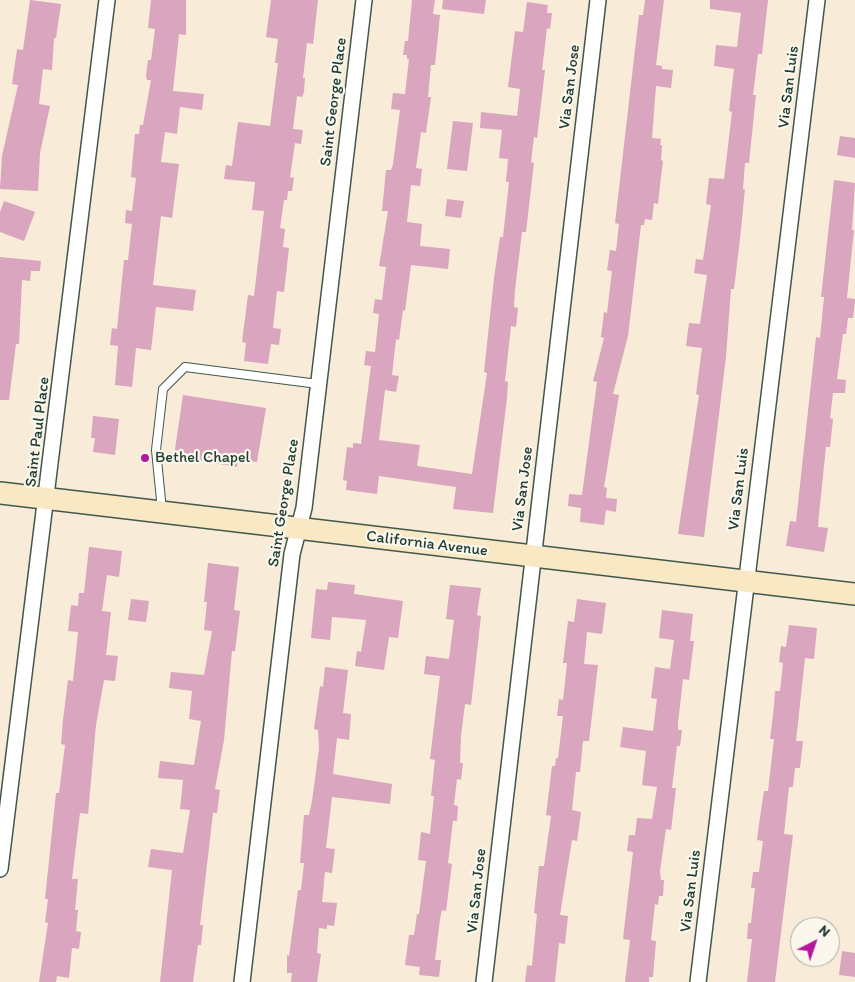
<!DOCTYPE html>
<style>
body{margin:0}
#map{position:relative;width:855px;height:982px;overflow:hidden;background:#f8ebd7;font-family:Itim,sans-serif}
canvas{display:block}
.north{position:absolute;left:790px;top:917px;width:50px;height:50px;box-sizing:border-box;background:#fbf7ec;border:1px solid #a3ada2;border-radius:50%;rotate:41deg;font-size:14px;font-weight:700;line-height:20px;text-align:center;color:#1f3d34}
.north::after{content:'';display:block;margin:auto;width:18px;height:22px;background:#b5179e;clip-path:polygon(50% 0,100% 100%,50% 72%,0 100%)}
</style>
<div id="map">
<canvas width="855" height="982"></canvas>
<div class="north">N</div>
</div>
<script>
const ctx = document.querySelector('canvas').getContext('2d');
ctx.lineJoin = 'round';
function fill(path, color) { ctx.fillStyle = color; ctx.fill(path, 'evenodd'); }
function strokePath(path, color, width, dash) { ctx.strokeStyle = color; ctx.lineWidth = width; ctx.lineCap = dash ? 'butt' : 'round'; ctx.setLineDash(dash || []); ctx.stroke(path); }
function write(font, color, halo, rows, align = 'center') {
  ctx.font = font + ' Itim,sans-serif'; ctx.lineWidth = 4.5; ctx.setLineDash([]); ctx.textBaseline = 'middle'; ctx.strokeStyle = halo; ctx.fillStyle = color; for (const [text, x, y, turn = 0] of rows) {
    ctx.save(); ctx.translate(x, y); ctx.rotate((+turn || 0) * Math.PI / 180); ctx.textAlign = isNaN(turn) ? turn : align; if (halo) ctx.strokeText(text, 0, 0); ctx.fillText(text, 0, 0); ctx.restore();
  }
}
fill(new Path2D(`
 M 30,0 L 61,4 L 56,38 L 54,38 L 52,70 L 43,69 L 39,104 L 50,106 L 40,153 L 38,191 L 0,189 L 2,156 L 18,85 L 12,84 L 17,49 L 23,50 Z
 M 151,0 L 186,0 L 186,35 L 179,34 L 173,91 L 204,94 L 202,110 L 180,107 L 177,134 L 165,132 L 161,162 L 179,164 L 172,218 L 161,216 L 153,285 L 196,290 L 193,311 L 156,307 L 151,350 L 136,348 L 132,387 L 115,385 L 118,346 L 110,345 L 112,328 L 117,329 L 124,260 L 128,260 L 132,224 L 125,223 L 126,210 L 132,211 L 136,178 L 131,177 L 135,134 L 139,134 L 140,125 L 143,125 L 151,80 L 147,80 L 146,75 L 148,60 L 151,60 L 155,29 L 148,28 Z
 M 271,0 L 318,0 L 313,44 L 307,43 L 303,78 L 305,78 L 304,92 L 302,97 L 297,96 L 293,129 L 303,130 L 301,144 L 295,143 L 290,177 L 294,178 L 292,191 L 288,191 L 287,200 L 284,200 L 280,228 L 285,229 L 283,247 L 289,248 L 284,292 L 277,291 L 273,328 L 281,329 L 279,345 L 271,344 L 268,364 L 244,361 L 246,343 L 242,342 L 248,295 L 254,296 L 264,211 L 252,210 L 255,182 L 224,179 L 226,165 L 232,166 L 238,122 L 270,126 L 278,63 L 275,63 L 278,39 L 266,37 Z
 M 412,0 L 435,0 L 433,14 L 440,15 L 435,65 L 431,65 L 428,97 L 431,97 L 426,133 L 421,132 L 416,168 L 422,169 L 420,186 L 411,185 L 407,222 L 422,224 L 420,246 L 450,249 L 448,269 L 411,265 L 405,311 L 403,310 L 399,340 L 396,339 L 392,375 L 399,376 L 396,392 L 385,390 L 379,440 L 420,445 L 417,466 L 472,474 L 487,373 L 484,372 L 494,278 L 500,237 L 503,237 L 509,182 L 506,182 L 508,159 L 499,158 L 502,130 L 480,128 L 481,112 L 517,116 L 520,89 L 508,87 L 515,31 L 523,32 L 527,2 L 548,5 L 547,13 L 552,13 L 550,29 L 547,28 L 542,70 L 545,70 L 537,138 L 534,137 L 531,162 L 534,163 L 526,232 L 522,232 L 515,290 L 514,307 L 518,308 L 516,327 L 511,326 L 505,381 L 508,382 L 507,398 L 493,513 L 453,509 L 456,487 L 379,476 L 377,494 L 346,490 L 347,481 L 343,480 L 347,447 L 353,448 L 353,443 L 361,444 L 371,366 L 364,365 L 366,351 L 375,352 L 379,314 L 373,313 L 375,299 L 382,300 L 386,267 L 379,266 L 388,211 L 382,211 L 386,170 L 391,170 L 393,164 L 400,110 L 391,109 L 393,93 L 405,94 L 409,59 L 407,59 L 407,55 L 403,55 L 405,41 L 408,41 Z
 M 443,0 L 486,0 L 484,14 L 442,9 Z
 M 645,0 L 664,0 L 656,65 L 662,66 L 662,69 L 673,70 L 671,88 L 656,86 L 652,138 L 661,139 L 660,145 L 662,145 L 661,160 L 663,161 L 660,185 L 658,204 L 654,203 L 652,220 L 645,219 L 644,225 L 641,225 L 628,336 L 613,394 L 619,395 L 604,487 L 607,488 L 606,498 L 617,499 L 616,512 L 606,510 L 604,525 L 580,522 L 581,508 L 568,506 L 569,494 L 582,495 L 597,382 L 593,381 L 604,338 L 601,337 L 604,312 L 607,313 L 612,271 L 607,270 L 610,250 L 616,251 L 619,224 L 615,223 L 639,15 L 643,15 Z
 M 710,0 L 768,0 L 762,54 L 758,54 L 753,95 L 756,95 L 749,163 L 745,163 L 743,189 L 745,189 L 740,239 L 734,289 L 731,289 L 726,357 L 704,537 L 678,534 L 699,395 L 696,394 L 702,348 L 686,346 L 689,323 L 700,324 L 707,275 L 694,273 L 696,259 L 703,260 L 711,205 L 706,204 L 709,178 L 724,179 L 732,112 L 729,111 L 734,69 L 714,66 L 716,45 L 737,47 L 741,13 L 710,9 Z
 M 453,121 L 473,123 L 467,171 L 447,169 Z
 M 840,136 L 855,138 L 855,158 L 837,155 Z
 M 834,180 L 855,183 L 852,230 L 854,230 L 847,298 L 855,299 L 855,302 L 853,318 L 848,318 L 846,334 L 843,334 L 837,379 L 846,380 L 845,393 L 833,393 L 830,418 L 833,419 L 830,447 L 826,447 L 819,514 L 818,527 L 828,528 L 824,552 L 786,546 L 790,521 L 796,522 L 816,337 L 820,338 L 824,297 L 821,297 Z
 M 447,199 L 464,201 L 461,218 L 445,216 Z
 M 4,201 L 35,212 L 24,241 L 0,232 L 0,212 Z
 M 0,257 L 41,261 L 40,271 L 31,271 L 30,281 L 22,280 L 19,344 L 16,344 L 9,400 L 0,400 Z
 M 183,395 L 266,408 L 257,462 L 238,459 L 237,467 L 174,456 Z
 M 93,416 L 119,419 L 115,455 L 93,452 L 95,438 L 91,438 Z
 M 89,547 L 122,551 L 119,577 L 107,575 L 102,611 L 111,612 L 106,655 L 118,656 L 115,681 L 104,680 L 96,725 L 88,814 L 80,813 L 72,879 L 78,879 L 75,910 L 78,910 L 76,931 L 81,932 L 79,949 L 72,948 L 69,978 L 57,976 L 56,982 L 39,982 L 48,923 L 45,922 L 48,899 L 45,899 L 56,793 L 59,793 L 65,745 L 61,744 L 63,720 L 68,680 L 73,681 L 78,632 L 68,631 L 71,605 L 78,606 L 79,593 L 84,593 Z
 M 208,563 L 239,567 L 234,610 L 240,611 L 235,651 L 232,651 L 224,740 L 215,789 L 220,790 L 217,813 L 213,813 L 200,925 L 203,925 L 201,945 L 198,945 L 193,982 L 160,982 L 172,870 L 148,867 L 151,849 L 183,853 L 190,810 L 180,809 L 183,780 L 158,778 L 160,761 L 194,765 L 201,721 L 189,719 L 192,691 L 169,688 L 171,672 L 204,675 L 212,631 L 204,630 L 207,602 L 204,602 Z
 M 328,582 L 355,585 L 354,594 L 403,601 L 398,638 L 389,637 L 384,670 L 355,666 L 357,651 L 361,652 L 366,620 L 332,617 L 330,640 L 311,638 L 316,589 L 327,590 Z
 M 450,585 L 481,588 L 477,615 L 481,616 L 471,705 L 465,704 L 461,736 L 460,763 L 463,763 L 461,780 L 457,779 L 454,805 L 458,806 L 457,821 L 453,821 L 448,863 L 452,864 L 446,911 L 442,910 L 440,919 L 435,960 L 441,960 L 439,977 L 419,975 L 420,967 L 405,965 L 409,935 L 414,935 L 417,914 L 419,914 L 426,861 L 418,860 L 421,832 L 430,834 L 434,796 L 431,796 L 435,760 L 430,759 L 440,676 L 424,674 L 426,656 L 449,659 L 454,620 L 446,619 Z
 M 131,599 L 149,601 L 146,622 L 128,620 Z
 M 577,599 L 606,603 L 602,634 L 587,632 L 584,664 L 598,665 L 589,741 L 583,741 L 580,772 L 576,772 L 572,810 L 581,812 L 577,841 L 572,840 L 560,915 L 568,916 L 565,944 L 559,943 L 555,982 L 525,982 L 527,965 L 532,966 L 537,914 L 534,913 L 539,866 L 544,866 L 551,816 L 546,815 L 552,766 L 555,766 L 556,758 L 558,758 L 563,716 L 557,716 L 559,699 L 563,700 L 567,663 L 563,663 L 568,621 L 574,622 Z
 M 662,610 L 693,614 L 690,641 L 694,641 L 689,680 L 683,679 L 678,723 L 678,730 L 682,730 L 680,746 L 677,746 L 672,788 L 676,788 L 673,814 L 671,830 L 666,829 L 660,871 L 661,880 L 664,880 L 663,896 L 659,896 L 658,905 L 655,904 L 651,940 L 656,941 L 653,977 L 649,977 L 649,982 L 625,982 L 630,940 L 623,939 L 633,852 L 627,851 L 629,835 L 635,835 L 637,818 L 652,819 L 657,787 L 642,785 L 646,751 L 620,747 L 623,727 L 653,731 L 657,699 L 651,698 L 655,667 L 670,669 L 674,640 L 659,638 Z
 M 789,625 L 817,628 L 814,659 L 805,658 L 796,741 L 803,741 L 800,768 L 795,768 L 793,787 L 789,787 L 784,834 L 793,835 L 775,982 L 747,982 L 752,939 L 747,939 L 748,923 L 751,923 L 755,888 L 751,888 L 753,872 L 759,872 L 763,841 L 757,840 L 759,824 L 764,791 L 768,791 L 774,739 L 770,739 L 774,706 L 775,691 L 780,691 L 783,663 L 779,662 L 781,646 L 786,647 Z
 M 325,667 L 348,670 L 343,713 L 351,714 L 349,740 L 337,738 L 333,774 L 392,784 L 390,804 L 332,797 L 326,848 L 335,849 L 332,873 L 325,872 L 322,902 L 337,903 L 334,926 L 327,925 L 327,929 L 319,928 L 317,953 L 321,954 L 317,982 L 291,982 L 292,973 L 287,973 L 287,955 L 289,956 L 298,890 L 301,890 L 304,863 L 300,863 L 304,815 L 309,815 L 312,801 L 319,749 L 318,730 L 314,729 L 320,686 L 323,687 Z
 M 842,951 L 855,953 L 855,977 L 839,975 Z`), '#daa5be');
const service = new Path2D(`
 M 162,510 L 156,450 L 163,389 L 185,367 L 318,384`);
const minor = new Path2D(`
 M 0,869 L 107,0
 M 242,982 L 292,554 L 304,508 L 364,0
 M 484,982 L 598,0
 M 698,982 L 817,0`);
const secondary = new Path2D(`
 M 0,493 L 855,594`);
strokePath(service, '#40574c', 10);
strokePath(minor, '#40574c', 18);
strokePath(secondary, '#40574c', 24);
strokePath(service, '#fff', 8);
strokePath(minor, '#fff', 15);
strokePath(secondary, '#f8e8c3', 21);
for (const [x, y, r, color] of [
 [145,458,5,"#b5179e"]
]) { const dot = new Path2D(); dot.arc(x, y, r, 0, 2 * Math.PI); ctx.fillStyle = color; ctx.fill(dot); strokePath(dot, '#fbf7ec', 2); }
write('16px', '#1f3d34', '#fbf7ec', [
 ["Via San Jose",570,87,-83],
 ["Via San Luis",789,87,-83],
 ["Saint George Place",334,102,-83],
 ["Saint Paul Place",38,432,-83],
 ["Via San Jose",523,489,-83],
 ["Via San Luis",739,489,-83],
 ["Saint George Place",284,503,-81],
 ["California Avenue",427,544,7],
 ["Via San Jose",477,891,-84],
 ["Via San Luis",691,891,-83]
]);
write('16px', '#1f3d34', '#fbf7ec', [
 ["Bethel Chapel",155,458]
], 'left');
</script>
